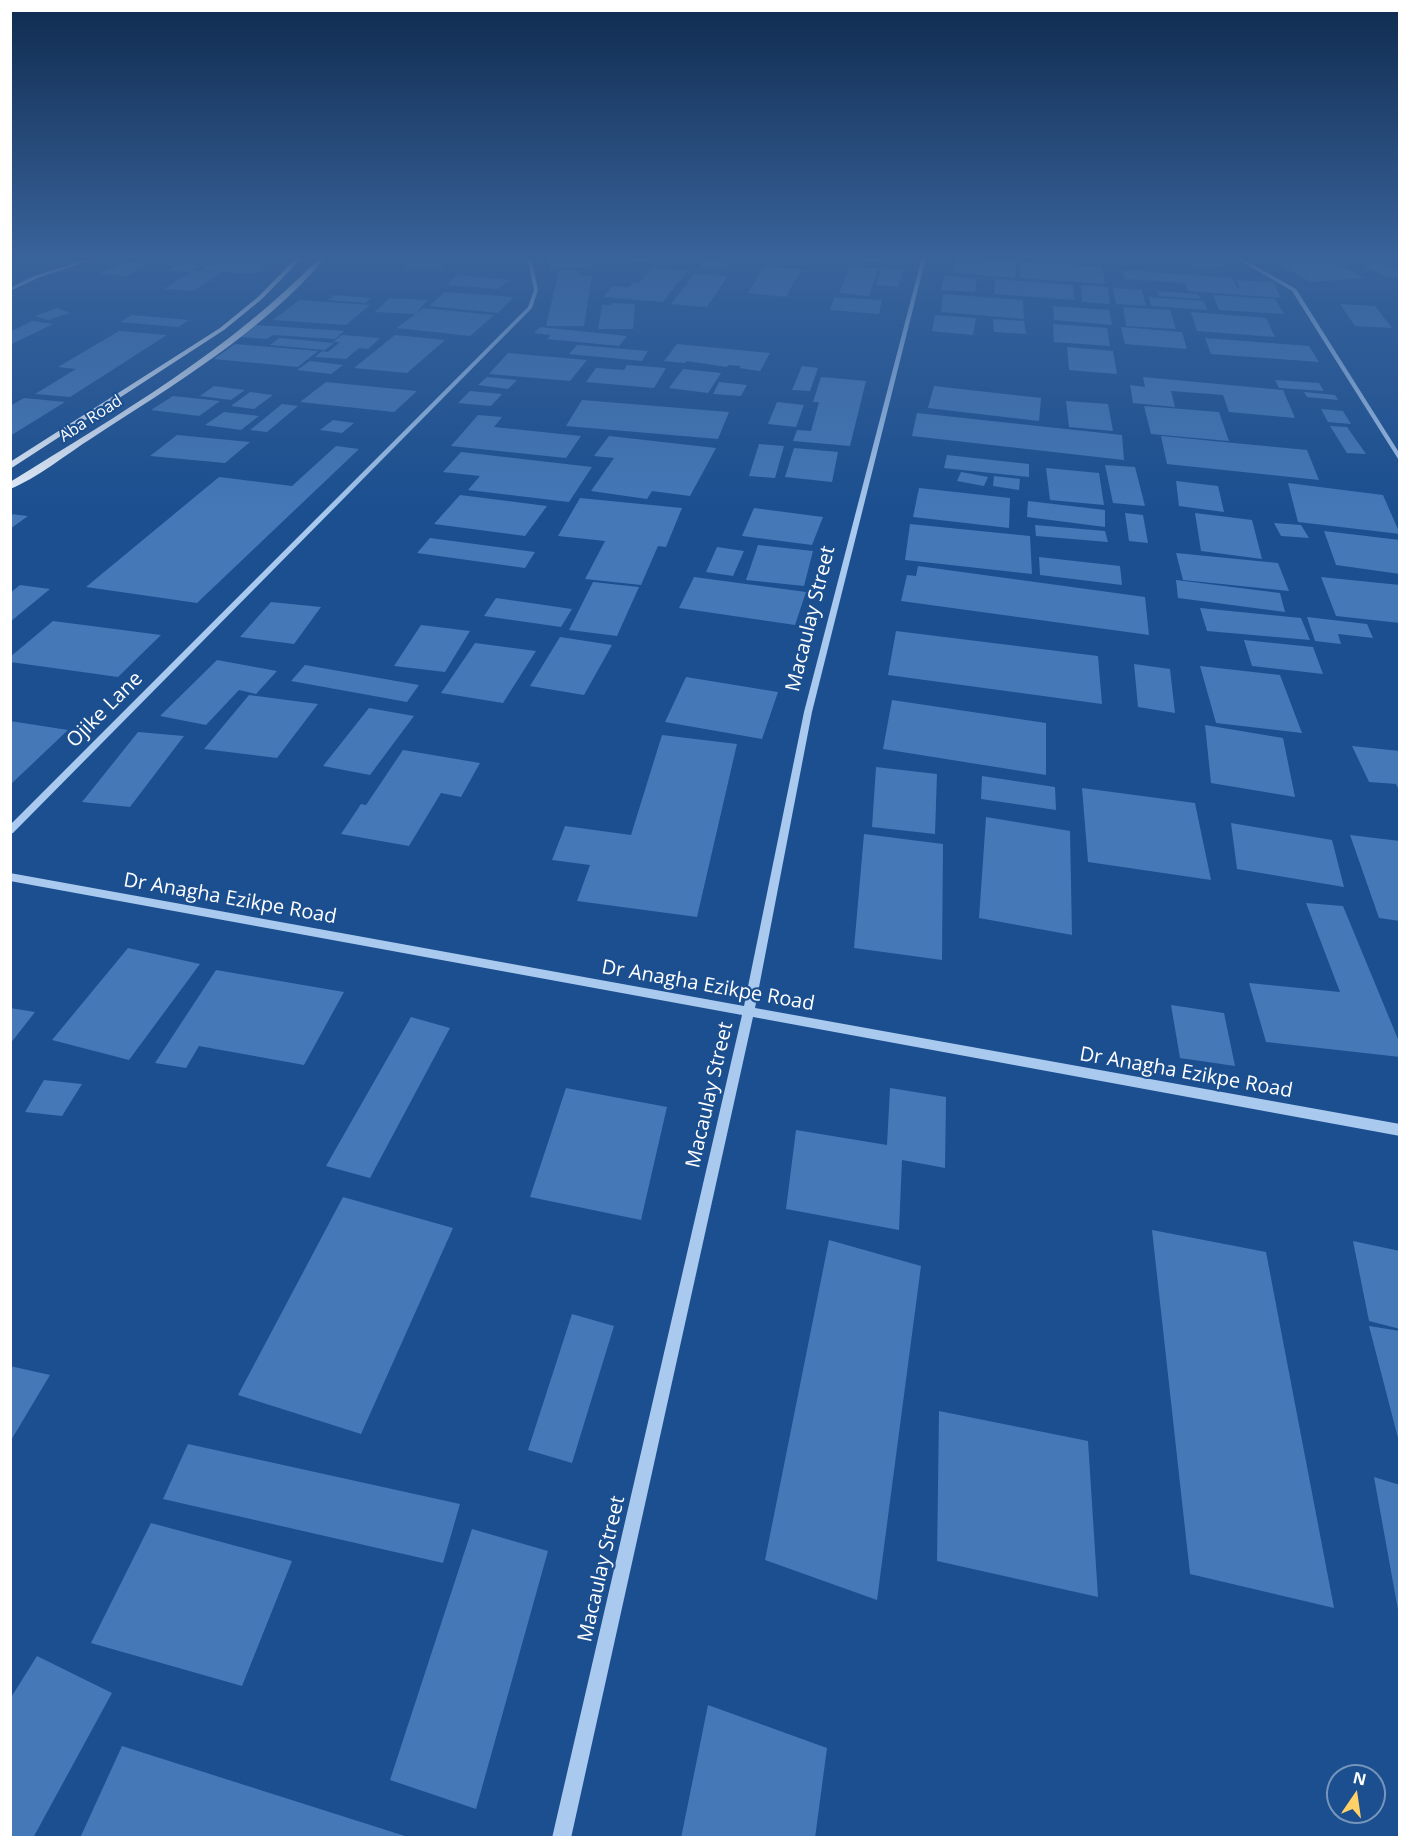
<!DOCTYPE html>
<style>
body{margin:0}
#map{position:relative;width:1410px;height:1848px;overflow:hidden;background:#1b4f8f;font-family:"Open Sans",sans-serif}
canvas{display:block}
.frame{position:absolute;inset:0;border:12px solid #fff;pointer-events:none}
.north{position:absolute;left:1326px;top:1764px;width:60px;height:60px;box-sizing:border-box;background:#1b4f8f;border:2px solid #7695bc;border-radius:50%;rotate:13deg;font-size:16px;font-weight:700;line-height:24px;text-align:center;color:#fff}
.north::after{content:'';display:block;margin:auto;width:21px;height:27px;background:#ffd166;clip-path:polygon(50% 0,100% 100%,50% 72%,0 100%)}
</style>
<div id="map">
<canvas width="1410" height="1848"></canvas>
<div class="frame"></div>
<div class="north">N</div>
</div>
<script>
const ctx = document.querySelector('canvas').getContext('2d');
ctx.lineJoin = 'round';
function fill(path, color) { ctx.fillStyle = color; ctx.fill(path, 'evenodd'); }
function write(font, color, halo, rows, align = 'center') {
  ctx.font = font + ' "Open Sans",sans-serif'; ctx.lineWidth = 4.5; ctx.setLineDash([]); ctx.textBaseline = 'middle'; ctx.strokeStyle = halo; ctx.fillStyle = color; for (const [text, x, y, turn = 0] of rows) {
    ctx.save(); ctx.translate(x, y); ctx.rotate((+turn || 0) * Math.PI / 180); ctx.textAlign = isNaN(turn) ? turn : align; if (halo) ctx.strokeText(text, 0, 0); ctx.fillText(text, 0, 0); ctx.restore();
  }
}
fill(new Path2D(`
 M 163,257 L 183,257 L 189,258 L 172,264 L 153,261 Z
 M 208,257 L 266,257 L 256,263 L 238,263 L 267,265 L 254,274 L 201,270 L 216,261 L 202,260 Z
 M 412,257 L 450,257 L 441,268 L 403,267 Z
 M 549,257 L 591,257 L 592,267 L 550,269 Z
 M 604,257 L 670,257 L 673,260 L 608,264 Z
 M 785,257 L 787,257 L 809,258 L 805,266 L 780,265 Z
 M 856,257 L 902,257 L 899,264 L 854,261 Z
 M 956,257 L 1016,261 L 1015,278 L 954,273 Z
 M 1176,257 L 1208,257 L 1226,266 L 1197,269 Z
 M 1298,257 L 1323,257 L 1365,278 L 1311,282 L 1269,259 Z
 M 725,260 L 728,267 L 702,268 L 699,261 Z
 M 125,261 L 151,263 L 125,276 L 100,274 Z
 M 1021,261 L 1102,267 L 1105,284 L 1020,278 Z
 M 181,263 L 202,265 L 191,272 L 169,270 Z
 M 1385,263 L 1400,271 L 1400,277 L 1387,277 L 1362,265 Z
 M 765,266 L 801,269 L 786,297 L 748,293 Z
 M 850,266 L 878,268 L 869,296 L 839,293 Z
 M 652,268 L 687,271 L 663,302 L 603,297 L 613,286 L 629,287 L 633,282 L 639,283 Z
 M 882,268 L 903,270 L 898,287 L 876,285 Z
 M 559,270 L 580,270 L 579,276 L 592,276 L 584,326 L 546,326 Z
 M 1123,270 L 1233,278 L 1237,288 L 1240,288 L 1236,280 L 1273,282 L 1281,298 L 1188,291 L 1185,283 L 1125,279 Z
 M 193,271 L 221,273 L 193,291 L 164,289 Z
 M 694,274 L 728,276 L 707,307 L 671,304 Z
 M 458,275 L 509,280 L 498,289 L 446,285 Z
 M 944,276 L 977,278 L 975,292 L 941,290 Z
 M 995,279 L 1073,285 L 1074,300 L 994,294 Z
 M 1081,285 L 1108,287 L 1110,304 L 1082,302 Z
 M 1113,288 L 1142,290 L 1146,306 L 1116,304 Z
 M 1157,291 L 1198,294 L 1200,299 L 1159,296 Z
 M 445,292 L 514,297 L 498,313 L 429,306 Z
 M 943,294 L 1023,300 L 1024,319 L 941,312 Z
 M 335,295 L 371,298 L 365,303 L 328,300 Z
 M 1213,295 L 1275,299 L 1284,314 L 1219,310 Z
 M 834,297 L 882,300 L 879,314 L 830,310 Z
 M 1149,297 L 1204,301 L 1207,310 L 1151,306 Z
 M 389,298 L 428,300 L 415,314 L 375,312 Z
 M 299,300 L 370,305 L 346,325 L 273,320 Z
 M 612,303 L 635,304 L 633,329 L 598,329 L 602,305 L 611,305 Z
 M 1340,304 L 1375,306 L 1392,328 L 1355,326 Z
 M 1053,306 L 1109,310 L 1112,325 L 1054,320 Z
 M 1123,307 L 1170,310 L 1176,329 L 1126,326 Z
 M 57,308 L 70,313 L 48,320 L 35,316 Z
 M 423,308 L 494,315 L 470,336 L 397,328 Z
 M 1191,312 L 1266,318 L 1275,337 L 1197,331 Z
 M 132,315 L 189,320 L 178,327 L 120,322 Z
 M 935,315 L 976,318 L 973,335 L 932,331 Z
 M 993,319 L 1024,321 L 1026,334 L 994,332 Z
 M 32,321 L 53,324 L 10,345 L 10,332 Z
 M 1053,324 L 1107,328 L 1110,346 L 1054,342 Z
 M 256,325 L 344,331 L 335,339 L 273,335 L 267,339 L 240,337 Z
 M 540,327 L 627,336 L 619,346 L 547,339 L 551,335 L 534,333 Z
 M 1121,327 L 1182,332 L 1187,349 L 1125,344 Z
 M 119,331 L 167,335 L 70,397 L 35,394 L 76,369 L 58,367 Z
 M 342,335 L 380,338 L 368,349 L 359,348 L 346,359 L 315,357 L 322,351 L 328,352 L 340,342 L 333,342 Z
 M 395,335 L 445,340 L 407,373 L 354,368 Z
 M 279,338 L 334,343 L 325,350 L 270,345 Z
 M 1205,338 L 1309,346 L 1319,362 L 1211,354 Z
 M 235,344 L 318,351 L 298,367 L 214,359 Z
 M 677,344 L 770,353 L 760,371 L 739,368 L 741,366 L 728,365 L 727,367 L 687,361 L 685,363 L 664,361 Z
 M 577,345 L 648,351 L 642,361 L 569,354 Z
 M 1067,347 L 1113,351 L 1117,374 L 1069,370 Z
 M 508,353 L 587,360 L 570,381 L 489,374 Z
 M 310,361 L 343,365 L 331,374 L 297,370 Z
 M 627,365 L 666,368 L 654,388 L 586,382 L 596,368 L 624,370 Z
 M 802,366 L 818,368 L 810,391 L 792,390 Z
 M 683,369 L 721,373 L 708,393 L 669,388 Z
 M 487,377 L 517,380 L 508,389 L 478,385 Z
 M 821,377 L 866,381 L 850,446 L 793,441 L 797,430 L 811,431 L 819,402 L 813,402 Z
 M 1143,377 L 1283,390 L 1295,418 L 1229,412 L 1223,395 L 1171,391 L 1175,407 L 1133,403 L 1130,385 L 1145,387 Z
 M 1275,380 L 1319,383 L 1324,391 L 1279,388 Z
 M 326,382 L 417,391 L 394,412 L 300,402 Z
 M 719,382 L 747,385 L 741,396 L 713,394 Z
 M 214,386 L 245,390 L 231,400 L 200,396 Z
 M 934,386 L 1041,398 L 1039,421 L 928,408 Z
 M 470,391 L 502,394 L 491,406 L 458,403 Z
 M 250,392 L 273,395 L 254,409 L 231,406 Z
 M 1304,392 L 1335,395 L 1338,400 L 1307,397 Z
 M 173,396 L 220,401 L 199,416 L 151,410 Z
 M 24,398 L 65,402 L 10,436 L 10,406 Z
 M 582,400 L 729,412 L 718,439 L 566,426 Z
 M 1066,401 L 1108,404 L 1113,431 L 1069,427 Z
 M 777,402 L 804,405 L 796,427 L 768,424 Z
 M 282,404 L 298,406 L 267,432 L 250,430 Z
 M 1144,406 L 1219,412 L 1229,441 L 1151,434 Z
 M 1321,409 L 1343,411 L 1351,424 L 1328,422 Z
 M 224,412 L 259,416 L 241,430 L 205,425 Z
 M 917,413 L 1122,435 L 1124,460 L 912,436 Z
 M 478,415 L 502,417 L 494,427 L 581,436 L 566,458 L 451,446 Z
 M 333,420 L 354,423 L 342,433 L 320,430 Z
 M 1330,426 L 1347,427 L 1366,454 L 1347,453 Z
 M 177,435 L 250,442 L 225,463 L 150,456 Z
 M 609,436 L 716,448 L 690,496 L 652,491 L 647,499 L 591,491 L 614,458 L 594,456 Z
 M 1161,436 L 1307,450 L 1319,480 L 1167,464 Z
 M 759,444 L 784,446 L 775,478 L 749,476 Z
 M 336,446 L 359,449 L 197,603 L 86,587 L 219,477 L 292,486 Z
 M 794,448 L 838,452 L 832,482 L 785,477 Z
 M 461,452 L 592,467 L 569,502 L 468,490 L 480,476 L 443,472 Z
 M 947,455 L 1029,464 L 1029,477 L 944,468 Z
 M 1105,465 L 1135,467 L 1145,506 L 1113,503 Z
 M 1046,468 L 1099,473 L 1104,505 L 1050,500 Z
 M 961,472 L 988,477 L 984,486 L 957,481 Z
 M 994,476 L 1020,479 L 1019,490 L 993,486 Z
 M 1176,481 L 1218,486 L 1224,512 L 1179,506 Z
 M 1288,483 L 1383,495 L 1400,534 L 1298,522 Z
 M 919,488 L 1010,498 L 1009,528 L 913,517 Z
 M 460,495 L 547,506 L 525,536 L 434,524 Z
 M 580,498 L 682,508 L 666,547 L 658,546 L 641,585 L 585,579 L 605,541 L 558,536 Z
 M 1028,501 L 1105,510 L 1105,527 L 1027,517 Z
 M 754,508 L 823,517 L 812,545 L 742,536 Z
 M 1125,513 L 1143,515 L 1148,543 L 1129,541 Z
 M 1195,513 L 1252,520 L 1262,559 L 1201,551 Z
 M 10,514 L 28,516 L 10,529 Z
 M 1274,523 L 1301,525 L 1309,538 L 1281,536 Z
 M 910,524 L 1030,536 L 1032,574 L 905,560 Z
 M 1035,525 L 1105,531 L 1108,542 L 1036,536 Z
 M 1324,531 L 1400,540 L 1400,574 L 1336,565 Z
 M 430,538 L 535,552 L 525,568 L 417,553 Z
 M 758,545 L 813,551 L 804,586 L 746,580 Z
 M 717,547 L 744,551 L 733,576 L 706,572 Z
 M 1176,553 L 1278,563 L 1289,591 L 1183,580 Z
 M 1039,557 L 1120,566 L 1122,585 L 1040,575 Z
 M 918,566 L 1145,597 L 1149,635 L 901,601 L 907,575 L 916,576 Z
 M 694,577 L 806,592 L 795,625 L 679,608 Z
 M 1321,577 L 1400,585 L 1400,623 L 1336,616 Z
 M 1176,580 L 1280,593 L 1285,612 L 1178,598 Z
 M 593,582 L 639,587 L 617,636 L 569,630 Z
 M 20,585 L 50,589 L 10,622 L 10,593 Z
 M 496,598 L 572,609 L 561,627 L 484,616 Z
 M 271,602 L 321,607 L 294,644 L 240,637 Z
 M 1200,608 L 1301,618 L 1310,640 L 1207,631 Z
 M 1307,617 L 1367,624 L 1373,638 L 1338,634 L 1341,644 L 1315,641 Z
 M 53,621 L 161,635 L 118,677 L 10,662 L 10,657 Z
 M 421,625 L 470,631 L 445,672 L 394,666 Z
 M 896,631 L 1098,656 L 1102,704 L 888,675 Z
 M 560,637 L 612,645 L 584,695 L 530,686 Z
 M 1244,640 L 1313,647 L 1323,674 L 1252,666 Z
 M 475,643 L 536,651 L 503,703 L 441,693 Z
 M 217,660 L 277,671 L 256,694 L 239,690 L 206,725 L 160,716 Z
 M 1134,664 L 1170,669 L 1175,713 L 1138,707 Z
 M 305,665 L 419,685 L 407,702 L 291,681 Z
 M 1200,666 L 1280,675 L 1302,733 L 1216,723 Z
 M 686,677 L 778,692 L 762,739 L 665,722 Z
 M 249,695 L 318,704 L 277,758 L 204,749 Z
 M 892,700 L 1046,723 L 1046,775 L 883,749 Z
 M 369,708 L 414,716 L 370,775 L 323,766 Z
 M 10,721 L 68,730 L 10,785 Z
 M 1205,725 L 1283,738 L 1295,797 L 1211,783 Z
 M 138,732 L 184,736 L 130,807 L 82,802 Z
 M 662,735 L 737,744 L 697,917 L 577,901 L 590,865 L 552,860 L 565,826 L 631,835 Z
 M 1352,746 L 1400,751 L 1400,792 L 1396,784 L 1369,782 Z
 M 403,750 L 480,763 L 461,797 L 441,793 L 409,846 L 341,834 L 361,804 L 366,805 Z
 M 876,767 L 937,774 L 935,834 L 872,827 Z
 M 982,776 L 1055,787 L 1056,810 L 981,799 Z
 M 1082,788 L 1195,803 L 1211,880 L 1088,862 Z
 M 986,817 L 1070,831 L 1072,935 L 979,918 Z
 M 1231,823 L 1332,840 L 1344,887 L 1237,869 Z
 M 864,834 L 943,844 L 942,960 L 854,948 Z
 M 1350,835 L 1400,841 L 1400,921 L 1379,918 Z
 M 1306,903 L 1343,906 L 1400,1044 L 1400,1057 L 1266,1042 L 1249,983 L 1340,992 Z
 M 128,948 L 200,964 L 129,1060 L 52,1040 Z
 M 216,970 L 344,992 L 304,1065 L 199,1046 L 186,1068 L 155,1063 Z
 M 1171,1005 L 1224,1013 L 1235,1066 L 1180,1058 Z
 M 10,1008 L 35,1012 L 10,1044 Z
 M 411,1017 L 450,1028 L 370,1178 L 326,1166 Z
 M 44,1080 L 82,1084 L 62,1116 L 25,1112 Z
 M 566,1088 L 667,1107 L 641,1220 L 530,1197 Z
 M 890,1088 L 946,1097 L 945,1168 L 902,1160 L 899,1230 L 786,1209 L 796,1130 L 887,1145 Z
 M 343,1197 L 453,1228 L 361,1434 L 238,1395 Z
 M 1152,1230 L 1266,1252 L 1334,1608 L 1190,1574 Z
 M 829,1240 L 921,1266 L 877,1600 L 765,1560 Z
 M 1353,1241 L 1400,1251 L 1400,1329 L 1369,1321 Z
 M 572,1314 L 614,1326 L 572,1463 L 528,1450 Z
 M 1369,1326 L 1400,1331 L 1400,1442 L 1399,1442 Z
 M 10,1366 L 50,1375 L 10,1442 Z
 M 939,1411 L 1088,1441 L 1098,1597 L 937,1561 Z
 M 188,1444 L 460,1504 L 443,1563 L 163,1499 Z
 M 1374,1477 L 1400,1485 L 1400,1609 L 1398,1610 Z
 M 151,1523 L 292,1561 L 242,1686 L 91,1643 Z
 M 472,1529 L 548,1551 L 476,1809 L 390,1780 Z
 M 37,1656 L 112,1693 L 33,1838 L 10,1838 L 10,1699 Z
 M 708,1705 L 827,1748 L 815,1838 L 681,1838 Z
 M 122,1746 L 408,1837 L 408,1838 L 80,1838 Z`), '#4478b7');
fill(new Path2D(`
 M 94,257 L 100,257 L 38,278 L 10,291 L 10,288 L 34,276 Z
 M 527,257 L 531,257 L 538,290 L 532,308 L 13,833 L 10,834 L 10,825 L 528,307 L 534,290 Z
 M 922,257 L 926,257 L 812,712 L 755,1008 L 1400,1124 L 1400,1136 L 753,1017 L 571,1838 L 552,1838 L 742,1015 L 10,881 L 10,873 L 744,1006 L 804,712 Z
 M 1234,257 L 1239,257 L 1296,289 L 1400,454 L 1400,462 L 1292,291 Z`), '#a9c9ee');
fill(new Path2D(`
 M 297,257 L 303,257 L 262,299 L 224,330 L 10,469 L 10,462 L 220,328 L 258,297 Z
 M 320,257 L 326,257 C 263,332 173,385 92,438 C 68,453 36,479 10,489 L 10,482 C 118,415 232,349 320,257 Z`), '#f0f6ff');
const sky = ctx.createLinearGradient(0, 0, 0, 516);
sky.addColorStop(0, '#0f2b4f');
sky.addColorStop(0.5, '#39639b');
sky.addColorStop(1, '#39639b00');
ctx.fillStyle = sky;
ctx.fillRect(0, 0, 1410, 516);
write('16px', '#fff', '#1b4f8f', [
 ["Aba Road",91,419,-33]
]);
write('20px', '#fff', '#1b4f8f', [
 ["Macaulay Street",811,619,-76],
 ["Ojike Lane",105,710,-45],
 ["Dr Anagha Ezikpe Road",230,899,10],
 ["Dr Anagha Ezikpe Road",708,986,10],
 ["Dr Anagha Ezikpe Road",1186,1073,10],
 ["Macaulay Street",710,1095,-77],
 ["Macaulay Street",602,1569,-77]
]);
</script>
